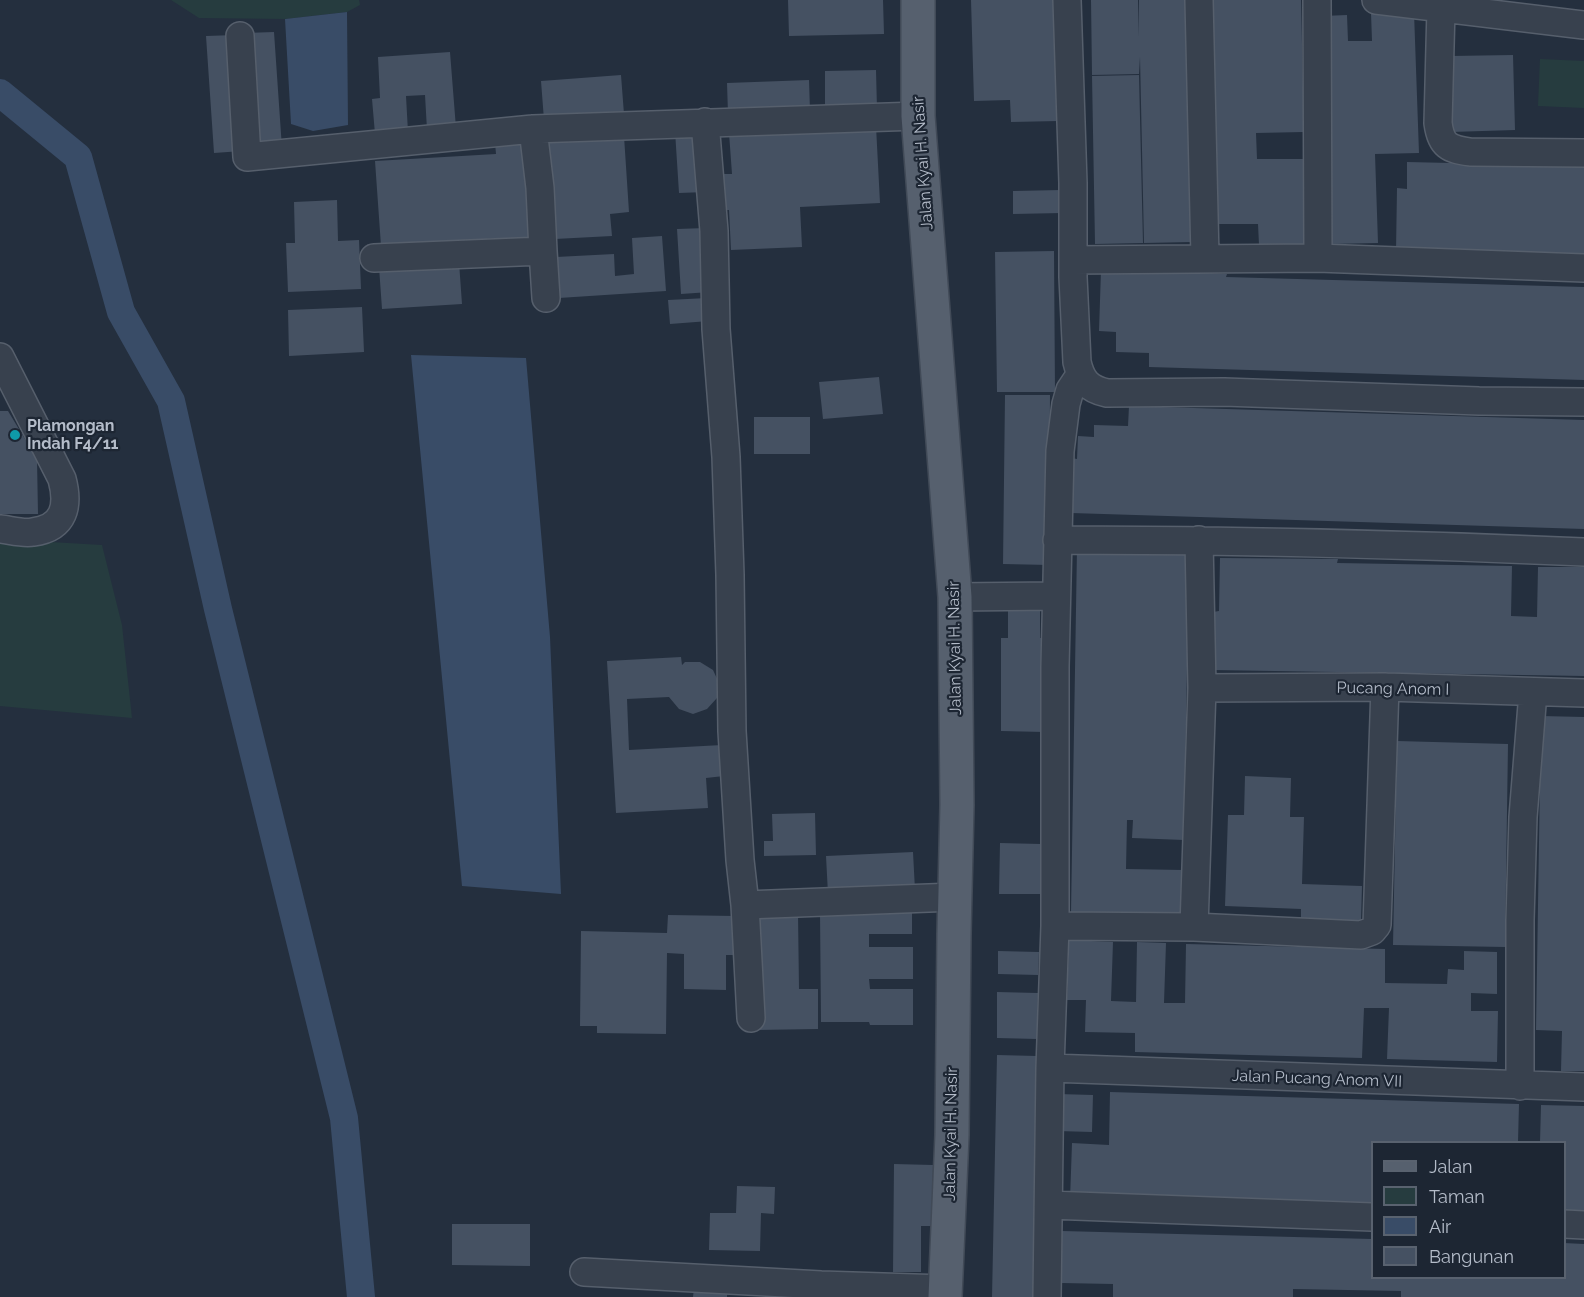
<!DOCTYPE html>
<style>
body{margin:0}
#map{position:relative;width:1584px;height:1297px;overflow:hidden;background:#242f3e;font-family:Raleway,sans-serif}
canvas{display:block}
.legend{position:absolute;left:1371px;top:1141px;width:195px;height:138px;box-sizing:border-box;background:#1d2633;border:2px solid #59626f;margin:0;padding:8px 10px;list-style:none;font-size:18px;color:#b4bcc9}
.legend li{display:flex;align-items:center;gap:12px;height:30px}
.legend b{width:30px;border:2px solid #59626f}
</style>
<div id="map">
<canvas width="1584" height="1297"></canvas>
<ul class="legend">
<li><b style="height:8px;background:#56606e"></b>Jalan</li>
<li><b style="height:16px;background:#263c3f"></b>Taman</li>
<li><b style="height:16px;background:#394c67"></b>Air</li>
<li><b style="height:16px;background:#455162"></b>Bangunan</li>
</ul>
</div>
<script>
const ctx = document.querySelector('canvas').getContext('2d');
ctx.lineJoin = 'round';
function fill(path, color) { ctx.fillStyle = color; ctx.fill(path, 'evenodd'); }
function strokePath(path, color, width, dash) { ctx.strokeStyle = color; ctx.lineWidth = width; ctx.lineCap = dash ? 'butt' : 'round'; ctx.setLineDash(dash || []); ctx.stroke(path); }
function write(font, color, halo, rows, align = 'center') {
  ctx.font = font + ' Raleway,sans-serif'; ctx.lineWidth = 4.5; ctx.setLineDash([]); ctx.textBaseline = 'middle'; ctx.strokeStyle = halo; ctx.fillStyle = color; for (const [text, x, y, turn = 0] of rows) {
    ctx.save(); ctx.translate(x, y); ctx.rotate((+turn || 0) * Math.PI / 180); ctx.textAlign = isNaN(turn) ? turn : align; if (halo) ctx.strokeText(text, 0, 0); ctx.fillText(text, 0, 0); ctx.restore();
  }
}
fill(new Path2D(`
 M 171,0 L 359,0 L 360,5 L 347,12 L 285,19 L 199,18 Z
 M 1540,59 L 1584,61 L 1584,108 L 1538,106 Z
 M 0,539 L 102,545 L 122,625 L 132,718 L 0,706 Z`), '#263c3f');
fill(new Path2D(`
 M 347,12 L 348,125 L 313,131 L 291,124 L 285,19 Z
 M 411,355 L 526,358 L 550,637 L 561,894 L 462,886 Z`), '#394c67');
strokePath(new Path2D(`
 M 0,93 L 78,157 L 121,312 L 171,401 L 218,609 L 344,1118 L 361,1297`), '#394c67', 28);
fill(new Path2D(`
 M 788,0 L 883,0 L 884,34 L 789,36 Z
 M 971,0 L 1055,0 L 1059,121 L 1011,122 L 1010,100 L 974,101 Z
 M 1091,0 L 1138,0 L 1139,37 L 1139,0 L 1186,0 L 1191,242 L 1144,243 L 1140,57 L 1139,74 L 1092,75 Z
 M 1207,0 L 1301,0 L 1304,132 L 1256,133 L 1257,159 L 1304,159 L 1306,245 L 1259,245 L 1258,224 L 1211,224 Z
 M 1414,12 L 1419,153 L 1375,154 L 1378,243 L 1330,244 L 1323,16 L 1347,15 L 1348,41 L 1372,41 L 1371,13 Z
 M 274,32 L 282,148 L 253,150 L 245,33 Z
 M 235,35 L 242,151 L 214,153 L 206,36 Z
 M 450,52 L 456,128 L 427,130 L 425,95 L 406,96 L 408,132 L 375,134 L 372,99 L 380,98 L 378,57 Z
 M 1513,55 L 1515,130 L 1451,132 L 1450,56 Z
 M 876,70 L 877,109 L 825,110 L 825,71 Z
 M 621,75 L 624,114 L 544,120 L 541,81 Z
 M 1139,75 L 1143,243 L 1095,244 L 1092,76 Z
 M 809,80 L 810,111 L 728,114 L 727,83 Z
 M 876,126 L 880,203 L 800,207 L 802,247 L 731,250 L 729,210 L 724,210 L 722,174 L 732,174 L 729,133 Z
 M 702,129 L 706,192 L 679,193 L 675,131 Z
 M 624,136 L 629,212 L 610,214 L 612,236 L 555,239 L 548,141 Z
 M 529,141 L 535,243 L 502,245 L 502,238 L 381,246 L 375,161 L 496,154 L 495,143 Z
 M 1407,162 L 1584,166 L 1584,254 L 1396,251 L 1397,188 L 1407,189 Z
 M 1061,190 L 1062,213 L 1013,214 L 1013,191 Z
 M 337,200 L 338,241 L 359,240 L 361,289 L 288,292 L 286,243 L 295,243 L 294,202 Z
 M 706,228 L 710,292 L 681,294 L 677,229 Z
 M 662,236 L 666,291 L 559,298 L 556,257 L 614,254 L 615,276 L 634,274 L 632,238 Z
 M 1054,251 L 1055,392 L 997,392 L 995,252 Z
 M 459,262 L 462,304 L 382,309 L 379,267 Z
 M 1101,270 L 1227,274 L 1226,277 L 1584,287 L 1584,380 L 1149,367 L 1149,353 L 1116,352 L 1116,332 L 1099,331 Z
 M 707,298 L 709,321 L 670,324 L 668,300 Z
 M 362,307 L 364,352 L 289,356 L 288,310 Z
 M 879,377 L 883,414 L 823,419 L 819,382 Z
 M 1005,395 L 1050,395 L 1049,565 L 1003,564 Z
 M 1129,406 L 1584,420 L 1584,529 L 1071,513 L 1072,458 L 1077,459 L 1078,436 L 1094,437 L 1094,425 L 1128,426 Z
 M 0,411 L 8,411 L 37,459 L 38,514 L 0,514 Z
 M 754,417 L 810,417 L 810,454 L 754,454 Z
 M 1077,548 L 1189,550 L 1184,840 L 1132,838 L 1133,820 L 1127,820 L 1126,869 L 1183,870 L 1183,915 L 1071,912 Z
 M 1220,558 L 1338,559 L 1337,563 L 1512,566 L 1511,616 L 1537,617 L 1538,567 L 1584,567 L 1584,676 L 1212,670 L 1213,612 L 1219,611 Z
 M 1008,603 L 1040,604 L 1040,638 L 1045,638 L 1044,732 L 1001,731 L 1001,638 L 1008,638 Z
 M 681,657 L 682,665 L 685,662 L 700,662 L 713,670 L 719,683 L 717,698 L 707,709 L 693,714 L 679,709 L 669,697 L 627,699 L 629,750 L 722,745 L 724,776 L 706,778 L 708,808 L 616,813 L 607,661 Z
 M 1541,716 L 1584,717 L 1584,1071 L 1561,1071 L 1562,1031 L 1536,1030 Z
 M 1397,741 L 1508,744 L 1505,947 L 1393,945 Z
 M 1245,776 L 1291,778 L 1290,817 L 1304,817 L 1302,884 L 1362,886 L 1361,921 L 1301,918 L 1301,909 L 1225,906 L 1228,815 L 1244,815 Z
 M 815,813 L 816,855 L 764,856 L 764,841 L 773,841 L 772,814 Z
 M 1000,843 L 1041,844 L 1040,894 L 999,894 Z
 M 913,852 L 915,890 L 828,894 L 826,856 Z
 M 912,912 L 912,934 L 869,934 L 869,947 L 913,947 L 913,979 L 869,979 L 870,989 L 913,989 L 913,1025 L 870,1025 L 869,1022 L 821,1022 L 820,913 Z
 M 755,913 L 798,913 L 799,989 L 818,989 L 818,1029 L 756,1030 Z
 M 668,915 L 736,916 L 741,955 L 726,955 L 726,990 L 684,989 L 684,954 L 667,953 L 666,1034 L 597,1033 L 597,1026 L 580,1026 L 581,931 L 667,933 Z
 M 1069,940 L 1113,942 L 1111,1001 L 1136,1002 L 1137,942 L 1166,943 L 1164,1003 L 1185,1003 L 1186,944 L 1385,949 L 1385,983 L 1447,984 L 1448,969 L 1464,970 L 1464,951 L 1497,952 L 1497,994 L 1471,993 L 1471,1011 L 1498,1011 L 1497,1062 L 1387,1059 L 1389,1008 L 1364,1008 L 1362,1058 L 1135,1052 L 1135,1033 L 1085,1032 L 1086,1000 L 1067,1000 Z
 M 998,951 L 1039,952 L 1038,975 L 998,974 Z
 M 997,992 L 1038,993 L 1037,1039 L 997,1038 Z
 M 997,1055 L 1037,1056 L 1033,1297 L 992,1297 Z
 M 1110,1092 L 1519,1104 L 1518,1142 L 1372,1142 L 1372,1209 L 1070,1200 L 1072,1143 L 1109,1145 Z
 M 1058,1094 L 1093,1095 L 1092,1132 L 1057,1131 Z
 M 1541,1105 L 1584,1106 L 1584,1216 L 1564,1215 L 1564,1142 L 1540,1142 Z
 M 894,1164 L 933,1165 L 932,1226 L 921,1226 L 921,1272 L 893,1272 Z
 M 737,1186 L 775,1187 L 774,1214 L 761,1213 L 760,1251 L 709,1250 L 710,1213 L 736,1213 Z
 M 452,1224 L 530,1224 L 530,1266 L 452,1265 Z
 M 1062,1231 L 1372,1239 L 1372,1278 L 1564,1278 L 1564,1243 L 1584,1244 L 1584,1297 L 1401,1297 L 1401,1291 L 1293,1289 L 1293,1297 L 1113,1297 L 1113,1284 L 1061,1283 Z
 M 694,1288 L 727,1290 L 727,1297 L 693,1297 Z`), '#455162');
const minor = new Path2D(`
 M 1067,0 L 1073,183 L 1073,277 L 1077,362 C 1081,380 1088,389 1107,393 L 1224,392 L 1479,401 L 1584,402
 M 1199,0 L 1205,257
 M 1317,0 L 1318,258 L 1584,268
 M 1376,0 L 1584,25
 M 1441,8 L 1438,123 C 1441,146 1449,149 1470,152 L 1584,153
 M 240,36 L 247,157 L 533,129 L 918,116
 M 705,122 L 714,231 L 716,329 L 726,457 L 730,575 L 732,731 L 740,860 L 745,905 L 955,897
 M 543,251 L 546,298
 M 374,258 L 543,251 L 540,188 L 533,129
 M 1073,260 L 1318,258
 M 0,357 L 62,479 C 69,505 65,528 33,532 C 23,534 10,530 0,529
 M 1057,540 C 1233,540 1408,544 1584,552
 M 955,597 L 1056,596
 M 1202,688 L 1385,687 L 1584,693
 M 745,905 L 751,1018
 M 1055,926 L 1194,927 L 1361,935 L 1372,931 L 1377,925 L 1385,687
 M 1194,927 L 1202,688 L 1199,540
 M 1050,1068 L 1584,1087
 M 1520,1086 L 1520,920 L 1523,817 L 1533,692
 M 1049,1205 L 1372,1217
 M 1564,1224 L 1584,1225
 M 584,1272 L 821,1285 L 945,1289
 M 1047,1297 L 1050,1068 L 1055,926 L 1055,667 L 1060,451 L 1066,404 L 1070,390 L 1080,375`);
const major = new Path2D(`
 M 918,0 L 918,116 L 955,597 L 957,805 L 954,934 L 952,1135 L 945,1297`);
strokePath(minor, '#565f6c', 30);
strokePath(major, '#414a57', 36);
strokePath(minor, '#38414e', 27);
strokePath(major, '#56606e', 33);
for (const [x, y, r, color] of [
 [15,435,6,"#0f9aa8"]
]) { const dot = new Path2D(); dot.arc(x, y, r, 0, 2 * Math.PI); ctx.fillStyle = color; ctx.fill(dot); strokePath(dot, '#1d2633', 2); }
write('16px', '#b4bcc9', '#1d2633', [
 ["Jalan Kyai H. Nasir",923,163,-94],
 ["Jalan Kyai H. Nasir",955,648,-91],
 ["Pucang Anom I",1393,689,1],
 ["Jalan Pucang Anom VII",1317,1079,2],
 ["Jalan Kyai H. Nasir",951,1134,-89]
]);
write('bold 16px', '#b4bcc9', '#1d2633', [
 ["Plamongan",27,426],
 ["Indah F4/11",27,444]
], 'left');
</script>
